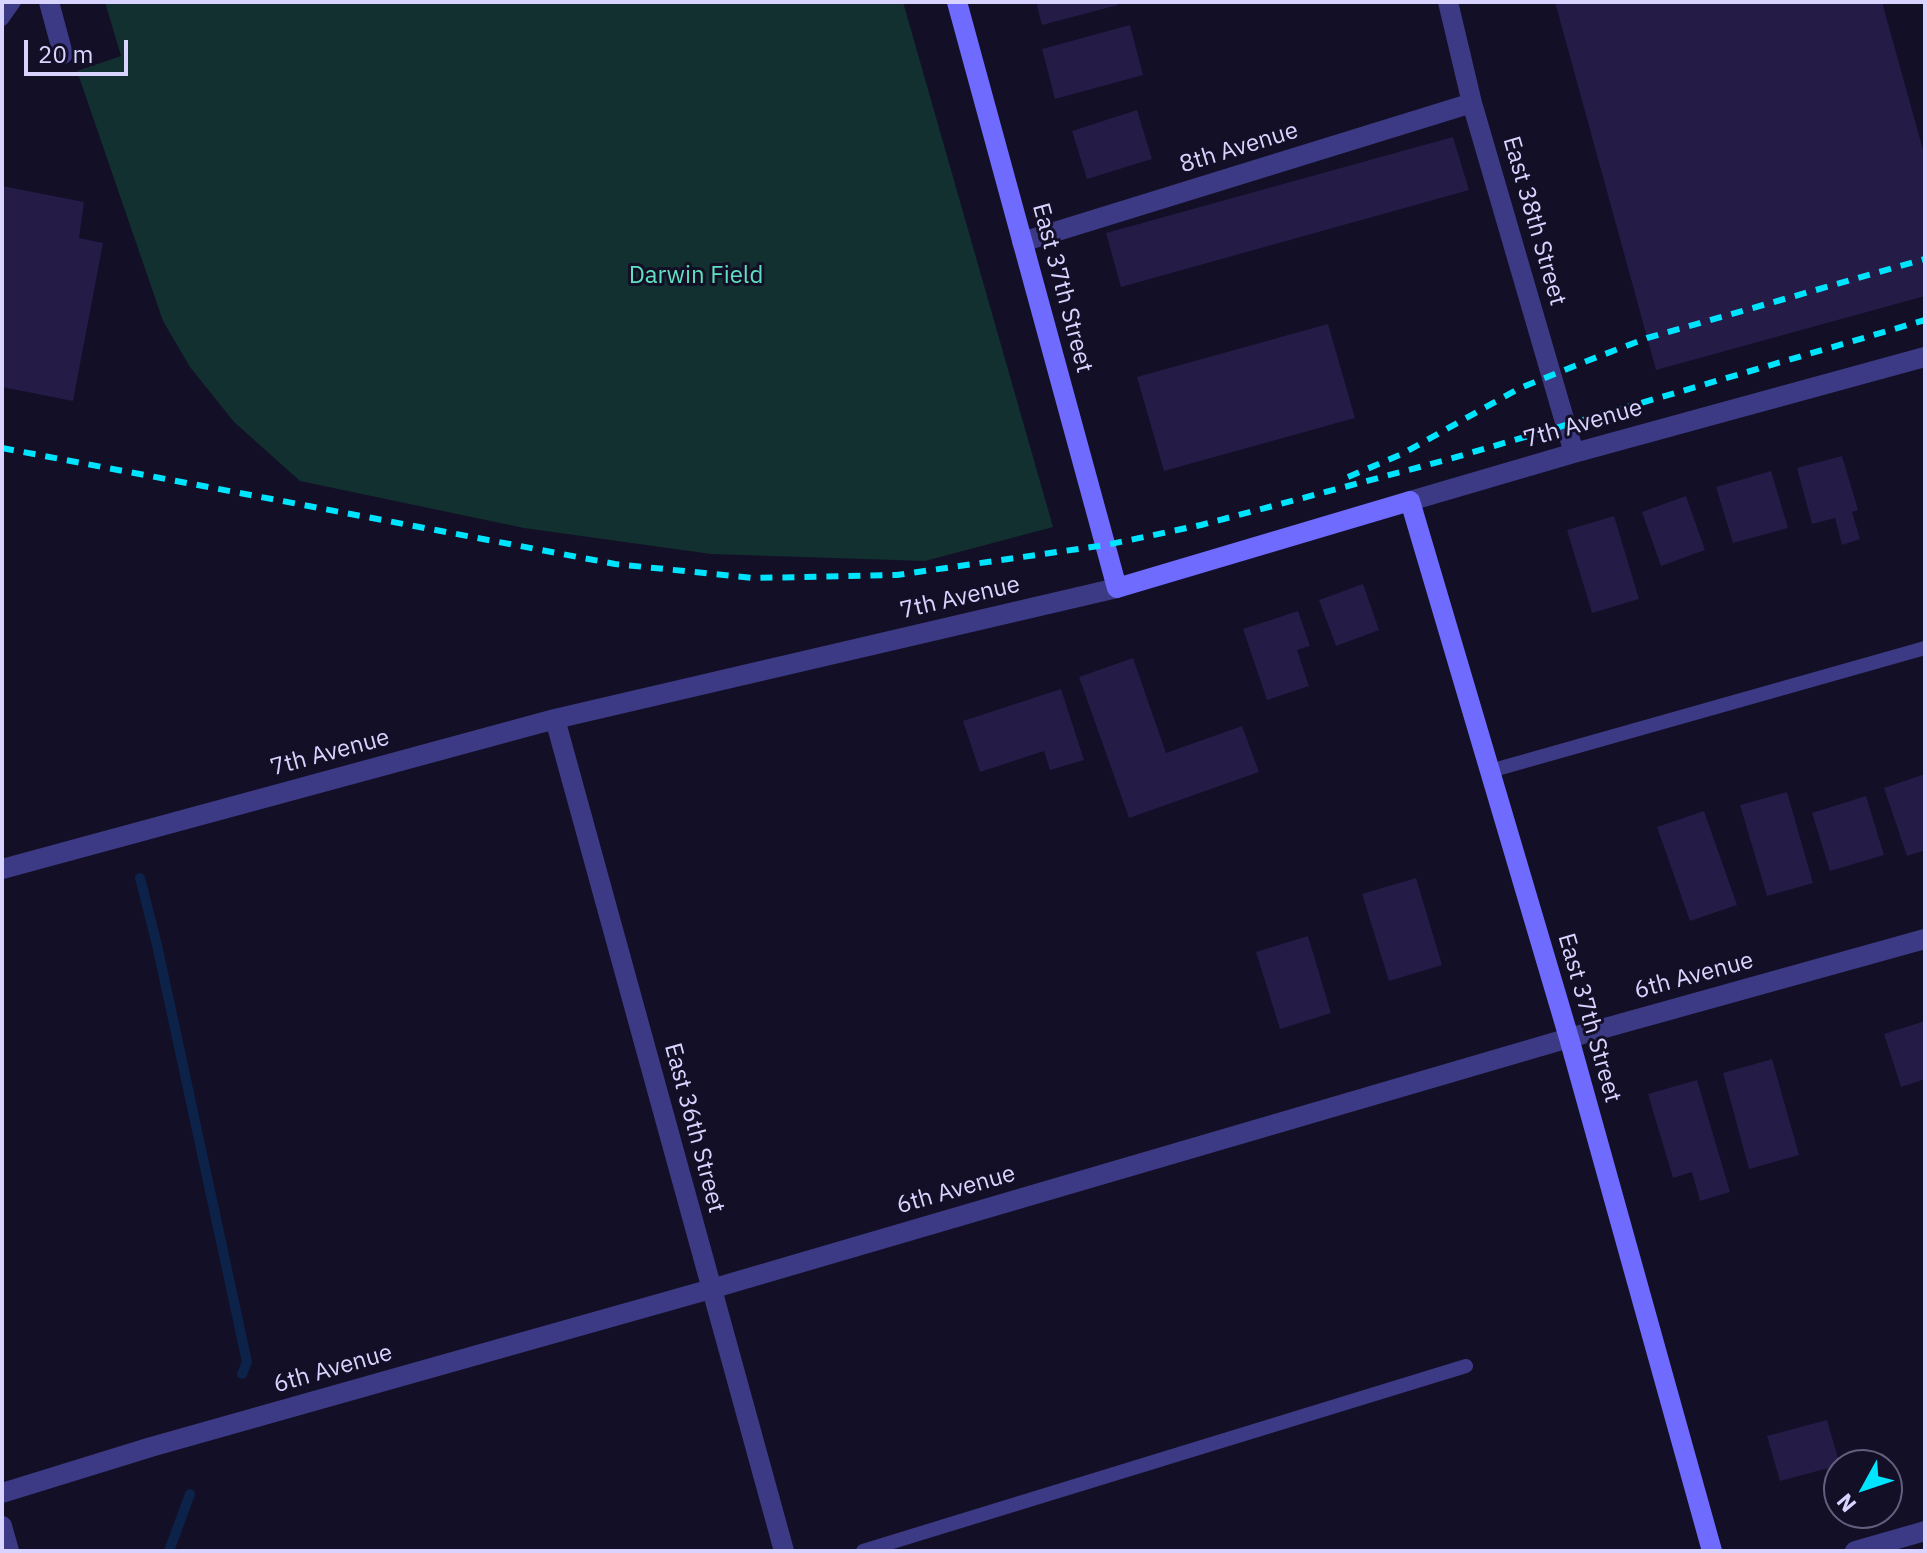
<!DOCTYPE html>
<style>
body{margin:0}
#map{position:relative;width:1927px;height:1553px;overflow:hidden;background:#130f26;font-family:"IBM Plex Sans",sans-serif}
canvas{display:block}
.frame{position:absolute;inset:0;border:4px solid #d9d4ff;pointer-events:none}
.north{position:absolute;left:1823px;top:1449px;width:80px;height:80px;box-sizing:border-box;background:#130f26;border:2px solid #625e7d;border-radius:50%;rotate:230deg;font-size:22px;font-weight:700;line-height:32px;text-align:center;color:#d9d4ff}
.north::after{content:'';display:block;margin:auto;width:28px;height:36px;background:#00e5ff;clip-path:polygon(50% 0,100% 100%,50% 72%,0 100%)}
.scale{position:absolute;left:24px;top:40px;width:104px;height:36px;box-sizing:border-box;border:4px solid #d9d4ff;border-top:0;padding-left:10px;font-size:24px;line-height:28px;white-space:nowrap;color:#d9d4ff;-webkit-text-stroke:6px #130f26;paint-order:stroke}
</style>
<div id="map">
<canvas width="1927" height="1553"></canvas>
<div class="frame"></div>
<div class="north">N</div>
<div class="scale">20 m</div>
</div>
<script>
const ctx = document.querySelector('canvas').getContext('2d');
ctx.lineJoin = 'round';
function fill(path, color) { ctx.fillStyle = color; ctx.fill(path, 'evenodd'); }
function strokePath(path, color, width, dash) { ctx.strokeStyle = color; ctx.lineWidth = width; ctx.lineCap = dash ? 'butt' : 'round'; ctx.setLineDash(dash || []); ctx.stroke(path); }
function write(font, color, halo, rows, align = 'center') {
  ctx.font = font + ' "IBM Plex Sans",sans-serif'; ctx.lineWidth = 6; ctx.setLineDash([]); ctx.textBaseline = 'middle'; ctx.strokeStyle = halo; ctx.fillStyle = color; for (const [text, x, y, turn = 0] of rows) {
    ctx.save(); ctx.translate(x, y); ctx.rotate((+turn || 0) * Math.PI / 180); ctx.textAlign = isNaN(turn) ? turn : align; if (halo) ctx.strokeText(text, 0, 0); ctx.fillText(text, 0, 0); ctx.restore();
  }
}
fill(new Path2D(`
 M 105,2 L 903,2 L 1053,527 L 925,561 L 711,554 L 524,528 L 300,481 L 234,422 L 190,367 L 163,321 L 77,71 L 121,56 Z`), '#12302f');
strokePath(new Path2D(`
 M 140,878 L 157,945 L 247,1362 L 242,1374
 M 169,1551 L 190,1494`), '#0c2248', 10);
fill(new Path2D(`
 M 1036,2 L 1118,2 L 1118,5 L 1042,25 Z
 M 1555,2 L 1882,2 L 1925,157 L 1925,296 L 1656,370 Z
 M 1130,25 L 1143,75 L 1055,99 L 1042,49 Z
 M 1137,110 L 1152,159 L 1087,179 L 1072,131 Z
 M 1453,137 L 1469,190 L 1121,287 L 1106,233 Z
 M 2,186 L 84,202 L 79,238 L 103,243 L 73,401 L 2,387 Z
 M 1328,324 L 1355,418 L 1164,471 L 1137,377 Z
 M 1842,456 L 1858,510 L 1852,512 L 1860,539 L 1842,545 L 1835,518 L 1812,524 L 1797,468 Z
 M 1771,471 L 1788,528 L 1733,543 L 1716,487 Z
 M 1686,496 L 1705,550 L 1661,566 L 1642,512 Z
 M 1614,516 L 1639,599 L 1592,613 L 1567,530 Z
 M 1363,584 L 1379,630 L 1336,646 L 1319,600 Z
 M 1298,611 L 1310,646 L 1297,650 L 1309,686 L 1267,700 L 1243,629 Z
 M 1133,658 L 1166,753 L 1242,726 L 1259,772 L 1129,818 L 1079,677 Z
 M 1061,689 L 1084,760 L 1050,770 L 1044,751 L 980,772 L 963,721 Z
 M 1925,774 L 1925,850 L 1907,856 L 1884,788 Z
 M 1787,792 L 1813,883 L 1767,896 L 1740,805 Z
 M 1866,796 L 1884,855 L 1830,871 L 1812,813 Z
 M 1704,811 L 1737,905 L 1690,921 L 1657,827 Z
 M 1416,878 L 1442,965 L 1389,981 L 1362,894 Z
 M 1308,936 L 1331,1013 L 1280,1029 L 1256,952 Z
 M 1925,1021 L 1925,1079 L 1901,1087 L 1884,1034 Z
 M 1772,1059 L 1799,1155 L 1749,1169 L 1723,1073 Z
 M 1697,1080 L 1730,1192 L 1700,1201 L 1692,1172 L 1673,1178 L 1648,1094 Z
 M 1827,1420 L 1840,1465 L 1780,1481 L 1767,1436 Z`), '#241b47');
strokePath(new Path2D(`
 M 2,19 L 14,2
 M 1490,771 L 1925,648
 M 863,1551 L 1466,1366`), '#3d3a85', 14);
strokePath(new Path2D(`
 M 49,2 L 63,54
 M 1448,2 L 1472,103 L 1574,453
 M 1022,242 L 1472,103
 M 1410,501 L 1574,453 L 1925,357
 M 555,719 L 784,1551
 M 2,869 L 555,719 L 1117,588
 M 2,1493 L 151,1447 L 711,1289 L 1569,1038 L 1925,939
 M 2,1526 L 9,1551
 M 1855,1551 L 1925,1531`), '#3d3a85', 20);
strokePath(new Path2D(`
 M 957,2 L 1117,588 L 1410,501 L 1569,1038 L 1712,1551`), '#6f6bff', 20);
strokePath(new Path2D(`
 M 2,448 L 615,564 L 753,578 L 897,575 L 1106,545 L 1201,525 L 1446,460 L 1925,320
 M 1348,477 L 1402,454 L 1520,388 L 1592,359 L 1647,338 L 1925,259`), '#00e5ff', 6, [12, 10]);
write('24px', '#d9d4ff', '#130f26', [
 ["8th Avenue",1239,148,-17],
 ["East 38th Street",1534,221,74],
 ["East 37th Street",1062,288,75],
 ["7th Avenue",1583,424,-16],
 ["7th Avenue",960,598,-13],
 ["7th Avenue",330,753,-15],
 ["6th Avenue",1694,976,-15],
 ["East 37th Street",1589,1018,74],
 ["East 36th Street",694,1128,75],
 ["6th Avenue",956,1190,-16],
 ["6th Avenue",333,1369,-16]
]);
write('24px', '#5fe0c0', '#130f26', [
 ["Darwin Field",696,276]
]);
</script>
